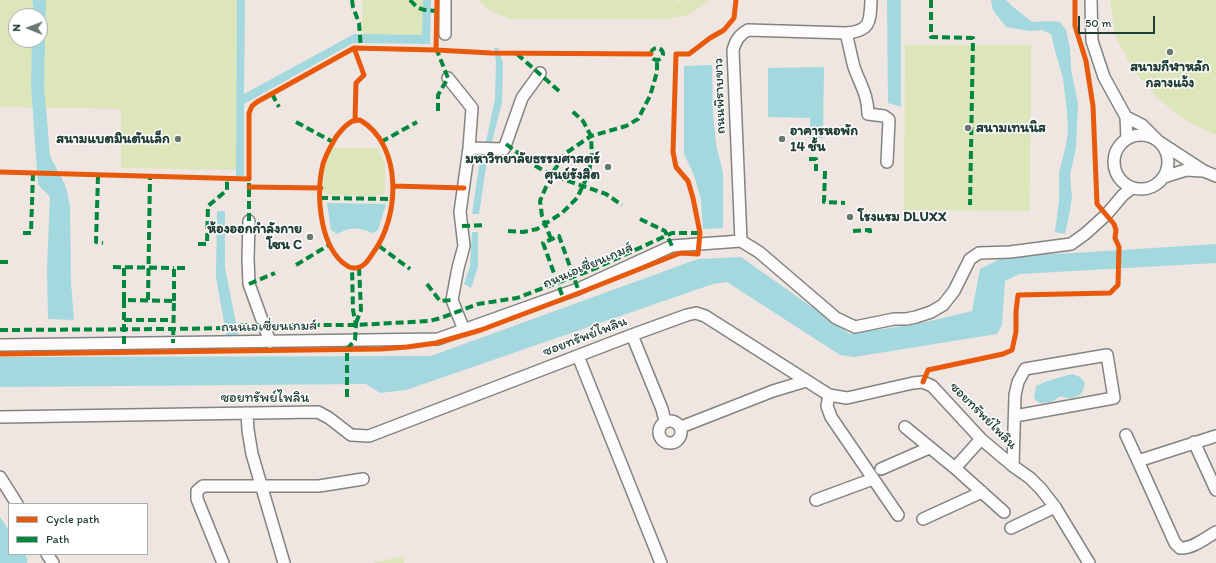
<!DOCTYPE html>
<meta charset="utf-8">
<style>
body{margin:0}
#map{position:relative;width:1216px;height:563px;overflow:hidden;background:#efe6e2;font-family:Itim,sans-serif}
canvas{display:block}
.legend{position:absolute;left:8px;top:503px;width:140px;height:52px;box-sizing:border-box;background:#fff;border:1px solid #a5b1ae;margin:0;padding:5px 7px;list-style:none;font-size:12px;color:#1f3d34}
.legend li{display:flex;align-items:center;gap:8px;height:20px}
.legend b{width:20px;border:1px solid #a5b1ae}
.north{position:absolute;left:8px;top:8px;width:40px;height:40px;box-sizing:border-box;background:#fff;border:1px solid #a5b1ae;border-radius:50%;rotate:271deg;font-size:11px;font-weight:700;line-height:16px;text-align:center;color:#1f3d34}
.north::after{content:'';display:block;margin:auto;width:14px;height:18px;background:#687871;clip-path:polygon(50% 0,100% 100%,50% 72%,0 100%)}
.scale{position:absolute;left:1078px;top:16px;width:77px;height:18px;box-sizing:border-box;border:2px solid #1f3d34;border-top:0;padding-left:5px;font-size:12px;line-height:14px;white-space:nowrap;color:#1f3d34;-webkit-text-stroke:3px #fff;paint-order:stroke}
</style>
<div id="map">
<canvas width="1216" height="563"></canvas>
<ul class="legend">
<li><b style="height:5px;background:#e8590c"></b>Cycle path</li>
<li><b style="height:5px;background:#00873e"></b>Path</li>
</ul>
<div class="north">N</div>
<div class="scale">50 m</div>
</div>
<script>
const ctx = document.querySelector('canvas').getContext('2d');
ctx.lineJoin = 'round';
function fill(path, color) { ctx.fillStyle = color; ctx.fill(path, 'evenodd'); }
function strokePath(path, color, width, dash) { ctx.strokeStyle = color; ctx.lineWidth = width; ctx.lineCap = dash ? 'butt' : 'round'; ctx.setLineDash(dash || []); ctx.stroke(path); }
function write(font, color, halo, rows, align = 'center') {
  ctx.font = font + ' Itim,"Playpen Sans Thai",sans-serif'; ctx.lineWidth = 3; ctx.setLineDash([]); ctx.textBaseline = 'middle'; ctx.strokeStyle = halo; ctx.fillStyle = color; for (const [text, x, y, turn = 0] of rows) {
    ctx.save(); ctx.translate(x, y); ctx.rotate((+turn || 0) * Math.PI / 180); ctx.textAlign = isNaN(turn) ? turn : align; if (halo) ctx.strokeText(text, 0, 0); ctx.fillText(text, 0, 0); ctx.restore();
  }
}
fill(new Path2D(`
 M 0,0 L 237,0 L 236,170 L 121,168 L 121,109 L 0,107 ZM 16,16 L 40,16 L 40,40 L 16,40 Z
 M 362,0 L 423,0 L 422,35 L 362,35 Z
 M 478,0 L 676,0 L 677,2 L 681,0 L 709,0 L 689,15 L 667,19 L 510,19 L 489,10 Z
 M 1110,0 L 1216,0 L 1216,135 L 1193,124 L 1175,113 L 1156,96 L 1133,70 L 1115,35 Z
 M 905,45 L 1031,45 L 1030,211 L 904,210 Z
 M 331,148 L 377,148 L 385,163 L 385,193 L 375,196 L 331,195 L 323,192 L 326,162 Z
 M 403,556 L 404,563 L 373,563 Z`), '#dde5ba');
fill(new Path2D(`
 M 32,0 L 46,0 L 44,85 L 50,156 L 66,187 L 70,206 L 71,282 L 74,320 L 48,319 L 47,270 L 50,197 C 46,192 41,189 38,184 L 31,87 L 32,40 L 40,40 L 40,16 L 33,16 L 33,3 Z
 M 237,0 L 245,0 L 244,94 L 354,34 L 422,35 L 423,0 L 431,0 L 430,44 L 353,43 L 244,104 L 244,176 L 236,176 Z
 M 887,0 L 901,0 L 901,107 L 888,103 Z
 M 991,0 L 1006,0 L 1012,6 L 1032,22 L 1048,21 L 1060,22 L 1066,30 L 1070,48 L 1071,69 L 1078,104 L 1076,148 L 1070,175 L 1072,197 L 1069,216 L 1065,234 L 1055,232 L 1059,201 L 1059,173 L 1066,145 L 1068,131 L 1067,111 L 1063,78 L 1055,51 L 1051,34 L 1042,30 L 1029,31 L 1006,27 L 993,10 Z
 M 494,48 L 498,48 L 503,63 L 502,102 L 492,142 L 486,142 L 495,99 L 496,62 Z
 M 712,65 L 713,114 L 716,144 L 723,173 L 723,228 L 703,229 L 701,200 L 694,175 L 684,154 L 684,66 Z
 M 824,67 L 823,138 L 810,139 L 810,118 L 768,117 L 768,68 Z
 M 480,160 L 487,160 L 479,214 L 472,214 Z
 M 327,203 L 386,204 L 378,230 L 373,233 C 357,228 353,226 337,234 L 331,230 Z
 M 217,211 L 225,211 L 225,268 L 239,338 L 227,339 L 216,277 Z
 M 472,232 L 478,232 L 478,267 L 471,288 L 464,284 L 470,266 Z
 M 1216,244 L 1216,263 L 1020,274 L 1005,281 L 1002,325 L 997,334 L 854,357 L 840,355 L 727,282 L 713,284 L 406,390 L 380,393 L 366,384 L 0,387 L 0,357 L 431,356 L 698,259 L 741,257 L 850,334 L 922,323 L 972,311 L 980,269 L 1006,256 L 1074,253 Z
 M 1072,374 L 1080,377 L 1085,383 L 1082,393 C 1075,398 1069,400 1061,396 L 1051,402 L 1039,403 L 1034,398 L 1036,386 L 1047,381 Z
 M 0,517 L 9,530 L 9,554 L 25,554 L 28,560 L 27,563 L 0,563 Z`), '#a3d8de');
const street = new Path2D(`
 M 1091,0 L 1092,41 L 1104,77 L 1126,117 L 1127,139
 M 846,33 C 849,44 851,56 854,67 C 860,84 868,95 868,114 L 884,116 L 887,118 L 889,120 L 887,162
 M 445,34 L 445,0
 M 448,78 L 472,108 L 469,148 L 460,212 L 464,246 L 458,268 L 452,300 L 464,330
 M 1126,117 L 1142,125 L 1158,141 L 1204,171 L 1216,176
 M1114 162a27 27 0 1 1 54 0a27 27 0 1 1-54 0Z
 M 469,148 L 504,149 L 522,98 L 540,73
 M 1164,177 L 1186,170 L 1203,171
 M 249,221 L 248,259 L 249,284 L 270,342
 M 741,241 L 733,50 C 736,40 739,35 748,30 L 846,33 C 871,31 870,21 871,0
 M 632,335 L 662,409 L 665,421
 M 0,345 L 438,339 L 578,289 L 672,246 L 741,241 L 759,252 L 836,318 L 855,327 L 894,319 L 906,319 L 916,317 L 931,312 L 943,305 L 954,291 L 970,259 L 979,253 L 1010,252 L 1071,244 L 1085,234 L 1106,215 L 1123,195 L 1132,188
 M 578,356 L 661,563
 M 829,395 L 827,406 L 831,417 L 898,515
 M 247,413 L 248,430 L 252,454 L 284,563
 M 0,417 L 318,412 L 329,418 L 351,435 L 369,436 L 632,335 L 687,315 L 696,313 L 705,316 L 829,395 L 847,398 L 913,383 L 923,382 L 932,386 L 981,439 L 1013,466 L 1030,478 L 1041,489 L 1055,507 L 1089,563
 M659 432a11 11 0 1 1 22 0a11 11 0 1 1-22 0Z
 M 681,427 L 773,391 L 806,381
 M 905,427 L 955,468 L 1004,512
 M 1126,435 L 1138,461
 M 1216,436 L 1138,461 L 1175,543 L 1180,548 C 1192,549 1206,538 1216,532
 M 1194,442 L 1216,490
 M 1013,466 L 1015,395 L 1018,382 L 1025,369 L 1107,355 L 1114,398 L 1015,416
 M 955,468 L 981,439
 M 881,469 L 929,448
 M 0,477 L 17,504
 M 816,500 L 873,479
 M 923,519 L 982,492
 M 1011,528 L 1055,507
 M 47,554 L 53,563
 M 223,563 L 197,499 L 197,491 L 203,486 L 319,486 L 363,479`);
strokePath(street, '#828480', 14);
strokePath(street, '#fdfbfb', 11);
strokePath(new Path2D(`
 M 352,0 L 353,7 L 359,23 L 361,49
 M 410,0 C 420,11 422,10 437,11
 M 931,0 L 931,37 L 973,38 L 970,205
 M651 54a6 6 0 1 1 12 0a6 6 0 1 1-12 0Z
 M 436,48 L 448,78 L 438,95 L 438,115
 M 517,54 L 559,91
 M 272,94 L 279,107
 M 296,122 L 333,142
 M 381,142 L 417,122
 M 506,144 L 534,165 L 551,175 L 606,194 L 622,205
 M 809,159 L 816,159 L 816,171
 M 825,171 L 824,202 L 845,203
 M 98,176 L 96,242 L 103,243
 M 320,198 L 392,199
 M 640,219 L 665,231 L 672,246
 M 249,221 L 249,183
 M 462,226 L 486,225
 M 508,231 L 523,232 L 537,229 L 562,213 L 577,198 L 588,175 L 592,158 L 591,136 L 583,121 L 571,110
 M 853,231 L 870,230 L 870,237
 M 23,233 L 31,233 L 33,173
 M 551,239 L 542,216 L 540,201 L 551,175 L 566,153 L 591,136 L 626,126 L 638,119 L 650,96 L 657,72 L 657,60
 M 198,244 L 207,244 L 208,206 L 227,190 L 227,178
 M 379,246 L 410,269
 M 0,262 L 12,262
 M 296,265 L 329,245
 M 113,267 L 174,268
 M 249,284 L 275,273
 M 427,284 L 440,301 L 452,300
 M 562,295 L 543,243 L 559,236 L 578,289
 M 124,300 L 124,267
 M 148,300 L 150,177
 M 174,301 L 174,268 L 188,268
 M 124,320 L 173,320
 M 356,323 L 361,310 L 359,267
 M 0,330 L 173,329 L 225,328 L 239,325 L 356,325 L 429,321 L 441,318 L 478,304 L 517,298 L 594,269 L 672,233 L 700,233
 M 124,344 L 124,300 L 174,301 L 173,343
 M 347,397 L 347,349 L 355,340 L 356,325 L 353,310 L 352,268`), '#00873e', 4, [8, 4]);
strokePath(new Path2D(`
 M 354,48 L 364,75 L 356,83 L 355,121
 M 436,50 L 437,0
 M 360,120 C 403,145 400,217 373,253 C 369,259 364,268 355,268 C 350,269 346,265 342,262 C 319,241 316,193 323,164 C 326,154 331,146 336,137 C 340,132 345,125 351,122 C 353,120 357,120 360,120 Z
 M 0,172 L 249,179 L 249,113 L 252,106 L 257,102 L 354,48 L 436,50 L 491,53 L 651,54
 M 393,186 L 464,188
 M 249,187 L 321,188
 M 0,354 L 381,349 L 407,347 L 436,343 L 481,330 L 579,293 L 675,255 L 681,253 L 698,254 L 700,233 L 693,198 L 688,181 L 676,167 L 673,152 L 676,54 L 689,54 L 710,38 L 724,30 L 734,18 L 736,0
 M 923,382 L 928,370 L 1003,354 L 1012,350 L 1016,332 L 1016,311 L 1018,295 L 1110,293 L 1118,285 L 1119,247 L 1115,238 L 1116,230 L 1114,224 L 1097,204 L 1093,106 L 1086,61 L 1075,26 L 1075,0`), '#e8590c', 5);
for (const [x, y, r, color] of [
 [1170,52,4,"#687871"],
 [968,128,4,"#687871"],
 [178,139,4,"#687871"],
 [782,139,4,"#687871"],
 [608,167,4,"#687871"],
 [850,217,4,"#687871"],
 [310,237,4,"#687871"]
]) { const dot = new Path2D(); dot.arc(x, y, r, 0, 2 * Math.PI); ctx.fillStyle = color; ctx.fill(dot); strokePath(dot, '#fff', 1.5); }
write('bold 14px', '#1f3d34', '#fff', [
 ["สนามกีฬาหลัก",1170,67,"center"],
 ["กลางแจ้ง",1170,83,"center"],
 ["สนามเทนนิส",976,128],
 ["อาคารหอพัก",790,131],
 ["14 ชั้น",790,147],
 ["สนามแบตมินตันเล็ก",170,139,"right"],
 ["มหาวิทยาลัยธรรมศาสตร์",600,159,"right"],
 ["ศูนย์รังสิต",600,175,"right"],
 ["โรงแรม DLUXX",858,217],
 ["ห้องออกกำลังกาย",302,229,"right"],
 ["โซน C",302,245,"right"]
], 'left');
write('14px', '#1f3d34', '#fff', [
 ["ถนนพิราบขาว",720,96,-92],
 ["ถนนเอเซี่ยนเกมส์",588,266,-23],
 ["ถนนเอเซี่ยนเกมส์",269,327,-1],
 ["ซอยทรัพย์ไพลิน",585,337,-21],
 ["ซอยทรัพย์ไพลิน",265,398],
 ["ซอยทรัพย์ไพลิน",983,416,45]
]);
</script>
